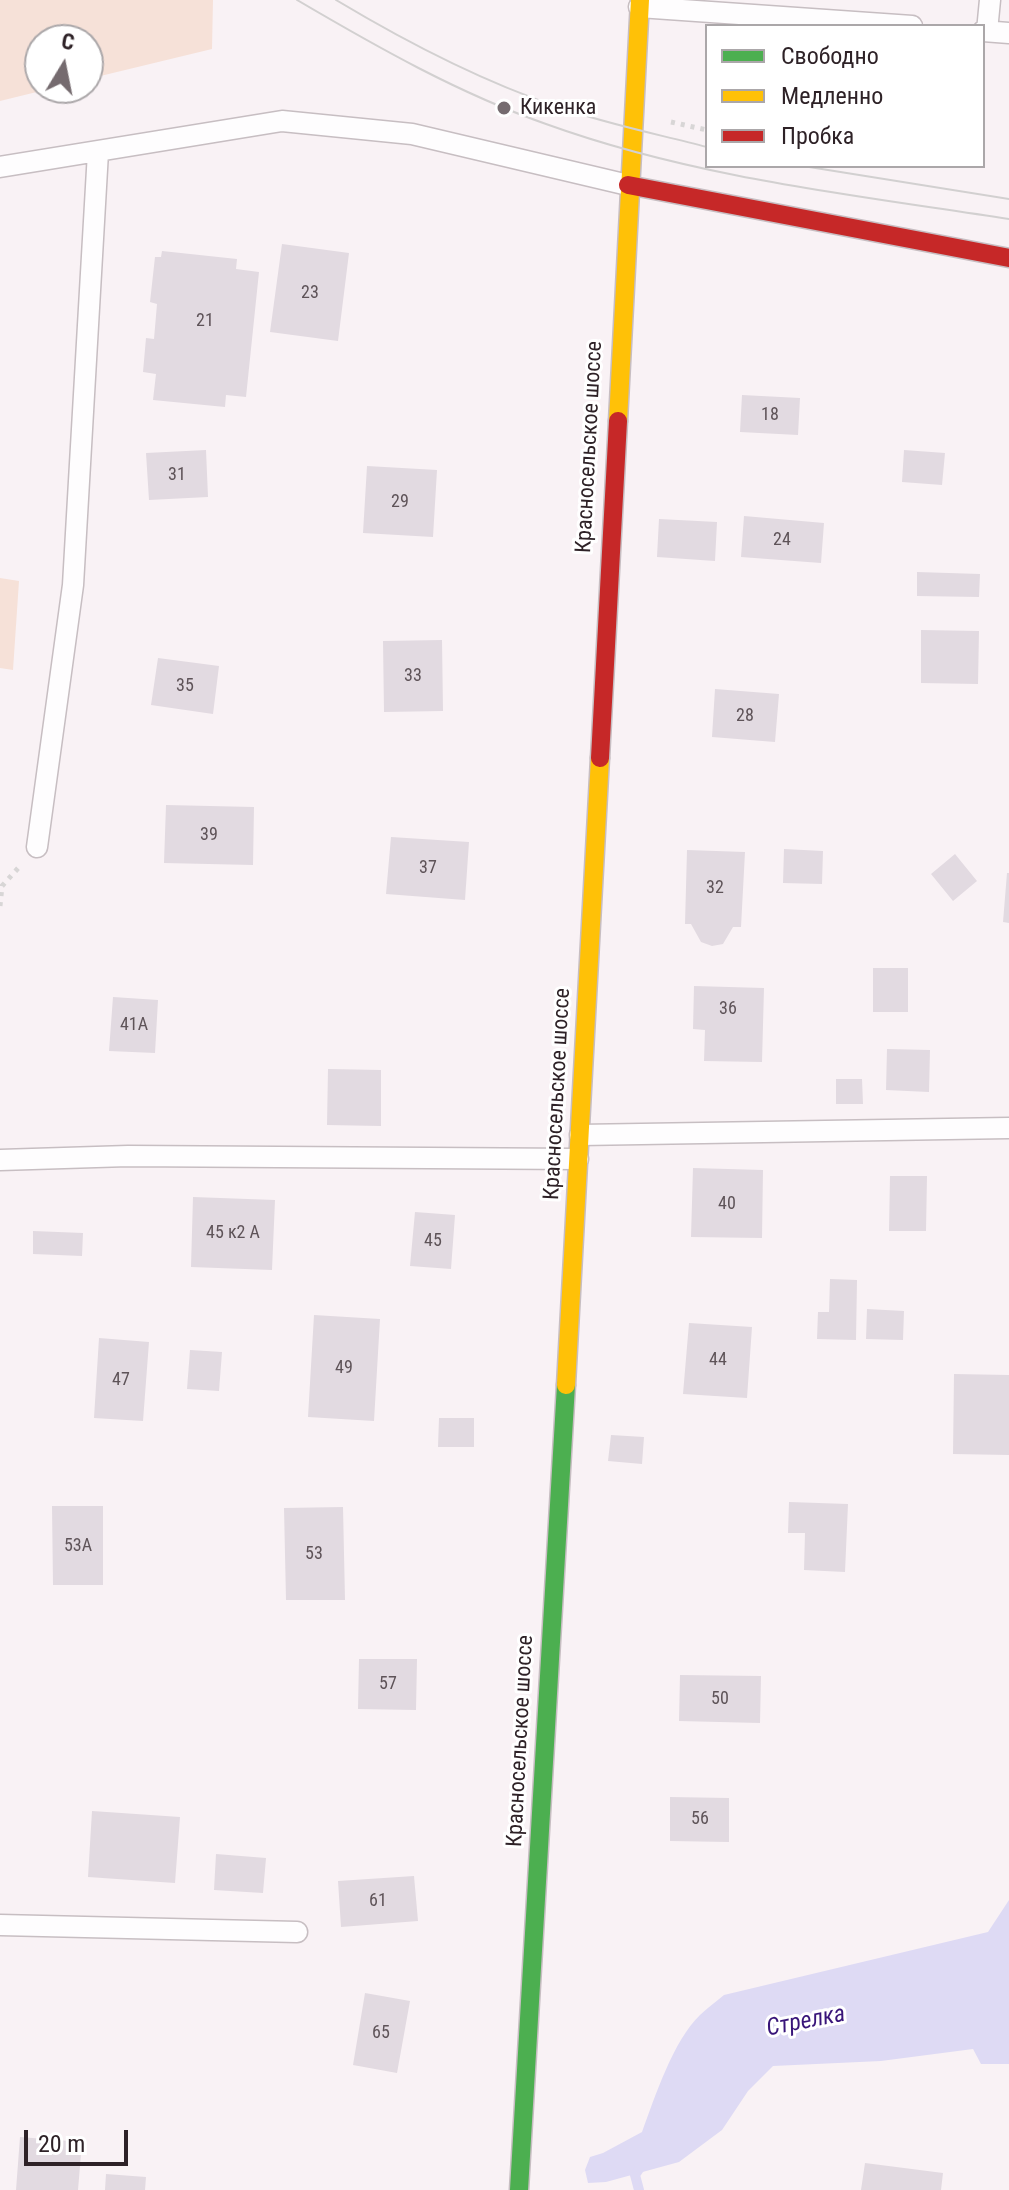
<!DOCTYPE html>
<meta charset="utf-8">
<style>
body{margin:0}
#map{position:relative;width:1009px;height:2190px;overflow:hidden;background:#f9f2f5;font-family:"Roboto Condensed",sans-serif}
canvas{display:block}
.legend{position:absolute;left:705px;top:24px;width:280px;height:144px;box-sizing:border-box;background:#fff;border:2px solid #aba7a9;margin:0;padding:10px 14px;list-style:none;font-size:24px;color:#2e2227}
.legend li{display:flex;align-items:center;gap:16px;height:40px}
.legend b{width:40px;border:2px solid #aba7a9}
.north{position:absolute;left:24px;top:24px;width:80px;height:80px;box-sizing:border-box;background:#fff;border:2px solid #aba7a9;border-radius:50%;rotate:10deg;font-size:22px;font-weight:700;line-height:32px;text-align:center;color:#2e2227}
.north::after{content:'';display:block;margin:auto;width:28px;height:36px;background:#756b6f;clip-path:polygon(50% 0,100% 100%,50% 72%,0 100%)}
.scale{position:absolute;left:24px;top:2130px;width:104px;height:36px;box-sizing:border-box;border:4px solid #2e2227;border-top:0;padding-left:10px;font-size:24px;line-height:28px;white-space:nowrap;color:#2e2227;-webkit-text-stroke:6px #fff;paint-order:stroke}
</style>
<div id="map">
<canvas width="1009" height="2190"></canvas>
<ul class="legend">
<li><b style="height:10px;background:#4caf50"></b>Свободно</li>
<li><b style="height:10px;background:#ffc107"></b>Медленно</li>
<li><b style="height:10px;background:#c62828"></b>Пробка</li>
</ul>
<div class="north">С</div>
<div class="scale">20 m</div>
</div>
<script>
const ctx = document.querySelector('canvas').getContext('2d');
ctx.lineJoin = 'round';
function fill(path, color) { ctx.fillStyle = color; ctx.fill(path, 'evenodd'); }
function strokePath(path, color, width, dash) { ctx.strokeStyle = color; ctx.lineWidth = width; ctx.lineCap = dash ? 'butt' : 'round'; ctx.setLineDash(dash || []); ctx.stroke(path); }
function write(font, color, halo, rows, align = 'center') {
  ctx.font = font + ' "Roboto Condensed",sans-serif'; ctx.lineWidth = 6; ctx.setLineDash([]); ctx.textBaseline = 'middle'; ctx.strokeStyle = halo; ctx.fillStyle = color; for (const [text, x, y, turn = 0] of rows) {
    ctx.save(); ctx.translate(x, y); ctx.rotate((+turn || 0) * Math.PI / 180); ctx.textAlign = isNaN(turn) ? turn : align; if (halo) ctx.strokeText(text, 0, 0); ctx.fillText(text, 0, 0); ctx.restore();
  }
}
fill(new Path2D(`
 M 0,0 L 213,0 L 212,49 L 88,79 L 88,40 L 40,40 L 40,88 L 53,88 L 0,101 Z
 M 0,578 L 19,581 L 13,670 L 0,668 Z`), '#f6e1d8');
fill(new Path2D(`
 M 1009,1900 L 1009,2064 L 981,2064 L 973,2049 L 881,2061 L 773,2066 L 748,2091 L 722,2130 L 679,2162 L 606,2182 L 588,2183 L 585,2170 L 590,2157 L 603,2153 L 642,2132 C 655,2097 673,2041 700,2015 C 707,2008 716,2002 724,1995 L 988,1932 Z`), '#dedaf4');
strokePath(new Path2D(`
 M 639,2190 L 635,2175 L 641,2166`), '#dedaf4', 10);
fill(new Path2D(`
 M 282,244 L 349,253 L 338,341 L 270,332 Z
 M 162,251 L 237,259 L 236,269 L 259,272 L 246,397 L 226,395 L 225,407 L 153,400 L 156,374 L 143,372 L 146,338 L 154,339 L 157,304 L 150,302 L 155,257 L 161,257 Z
 M 742,395 L 800,398 L 798,435 L 740,432 Z
 M 206,450 L 208,497 L 149,500 L 146,453 Z
 M 904,450 L 945,453 L 942,485 L 902,482 Z
 M 367,466 L 437,470 L 433,537 L 363,533 Z
 M 744,516 L 824,523 L 821,563 L 741,557 Z
 M 659,519 L 717,522 L 715,561 L 657,557 Z
 M 917,572 L 980,574 L 979,597 L 917,596 Z
 M 921,630 L 979,631 L 978,684 L 921,683 Z
 M 442,640 L 443,711 L 384,712 L 383,641 Z
 M 158,658 L 219,666 L 213,714 L 151,705 Z
 M 715,689 L 779,694 L 775,742 L 712,737 Z
 M 166,805 L 254,807 L 253,865 L 164,863 Z
 M 391,837 L 469,842 L 465,900 L 386,894 Z
 M 784,849 L 823,851 L 822,884 L 783,883 Z
 M 687,850 L 745,852 L 741,927 L 733,927 L 723,944 L 712,946 L 701,942 L 691,924 L 685,924 Z
 M 955,854 L 977,881 L 953,901 L 931,874 Z
 M 1007,873 L 1009,873 L 1009,923 L 1003,922 Z
 M 873,968 L 908,968 L 908,1012 L 873,1012 Z
 M 694,986 L 764,988 L 762,1062 L 704,1061 L 705,1030 L 693,1029 Z
 M 113,997 L 158,1000 L 155,1053 L 109,1051 Z
 M 887,1049 L 930,1050 L 929,1092 L 886,1090 Z
 M 328,1069 L 381,1070 L 381,1126 L 327,1125 Z
 M 836,1079 L 862,1079 L 863,1104 L 836,1104 Z
 M 693,1168 L 763,1170 L 762,1238 L 691,1237 Z
 M 890,1176 L 927,1176 L 926,1231 L 889,1231 Z
 M 193,1197 L 275,1200 L 272,1270 L 191,1267 Z
 M 415,1212 L 455,1215 L 451,1269 L 410,1266 Z
 M 33,1231 L 83,1233 L 82,1256 L 33,1254 Z
 M 830,1279 L 857,1280 L 856,1340 L 817,1339 L 818,1312 L 829,1312 Z
 M 867,1309 L 904,1311 L 903,1340 L 866,1339 Z
 M 314,1315 L 380,1319 L 374,1421 L 308,1417 Z
 M 689,1323 L 752,1327 L 747,1398 L 683,1394 Z
 M 99,1338 L 149,1342 L 143,1421 L 94,1418 Z
 M 190,1350 L 222,1352 L 219,1391 L 187,1389 Z
 M 954,1374 L 1009,1375 L 1009,1455 L 953,1454 Z
 M 439,1418 L 474,1418 L 474,1447 L 438,1447 Z
 M 611,1435 L 644,1437 L 642,1464 L 608,1461 Z
 M 789,1502 L 848,1504 L 845,1572 L 804,1570 L 805,1533 L 788,1533 Z
 M 52,1506 L 103,1506 L 103,1585 L 53,1585 Z
 M 343,1507 L 345,1600 L 286,1600 L 284,1508 Z
 M 359,1659 L 417,1659 L 416,1710 L 358,1709 Z
 M 680,1675 L 761,1676 L 760,1723 L 679,1721 Z
 M 670,1797 L 729,1798 L 729,1842 L 670,1841 Z
 M 92,1811 L 180,1817 L 175,1883 L 88,1877 Z
 M 216,1854 L 266,1858 L 263,1893 L 214,1890 Z
 M 414,1876 L 418,1921 L 341,1927 L 338,1881 Z
 M 365,1993 L 410,2001 L 397,2073 L 353,2065 Z
 M 20,2137 L 82,2142 L 78,2190 L 16,2190 Z
 M 865,2163 L 943,2173 L 941,2190 L 861,2190 Z
 M 106,2174 L 146,2177 L 145,2190 L 105,2190 Z`), '#e2dae1');
const lane = new Path2D(`
 M 639,7 L 912,26
 M 983,31 L 1009,33
 M 987,31 L 990,0
 M 0,167 L 282,121 L 412,134 L 628,185
 M 37,847 L 73,585 L 98,152
 M 580,1135 L 1009,1128
 M 0,1160 L 128,1156 L 578,1159
 M 0,1925 L 297,1932`);
const fast = new Path2D(`
 M 519,2190 L 566,1385`);
const slow = new Path2D(`
 M 618,421 L 640,0
 M 566,1385 L 600,758`);
const jam = new Path2D(`
 M 628,185 L 1009,258
 M 600,758 L 618,421`);
strokePath(lane, '#c7bec2', 23);
strokePath(fast, '#c7bec2', 21);
strokePath(slow, '#c7bec2', 21);
strokePath(jam, '#c7bec2', 21);
strokePath(new Path2D(`
 M 671,122 L 707,130
 M 0,906 L 2,886 L 20,866`), '#d8d6d6', 5, [4, 6]);
strokePath(lane, '#fefdfe', 20);
strokePath(fast, '#4caf50', 18);
strokePath(slow, '#ffc107', 18);
strokePath(jam, '#c62828', 18);
strokePath(new Path2D(`
 M 297,0 C 377,47 458,93 546,124 C 695,178 854,195 1009,219
 M 336,0 C 406,42 481,81 558,107 C 607,124 657,134 707,147
 M 803,166 L 1009,199`), '#d2d0d0', 2);
for (const [x, y, r, color] of [
 [504,108,8,"#756b6f"]
]) { const dot = new Path2D(); dot.arc(x, y, r, 0, 2 * Math.PI); ctx.fillStyle = color; ctx.fill(dot); strokePath(dot, '#fff', 3); }
write('18px', '#5e5358', null, [
 ["23",310,293],
 ["21",205,321],
 ["18",770,415],
 ["31",177,475],
 ["29",400,502],
 ["24",782,540],
 ["33",413,676],
 ["35",185,686],
 ["28",745,716],
 ["39",209,835],
 ["37",428,868],
 ["32",715,888],
 ["36",728,1009],
 ["41А",134,1025],
 ["40",727,1204],
 ["45 к2 А",233,1233],
 ["45",433,1241],
 ["44",718,1360],
 ["49",344,1368],
 ["47",121,1380],
 ["53А",78,1546],
 ["53",314,1554],
 ["57",388,1684],
 ["50",720,1699],
 ["56",700,1819],
 ["61",378,1901],
 ["65",381,2033]
]);
write('22px', '#2e2227', '#fff', [
 ["Кикенка",520,108]
], 'left');
write('22px', '#2e2227', '#fff', [
 ["Красносельское шоссе",590,447,-87],
 ["Красносельское шоссе",558,1094,-87],
 ["Красносельское шоссе",521,1741,-87]
]);
write('italic 24px', '#381479', '#fff', [
 ["Стрелка",806,2022,-11]
]);
</script>
